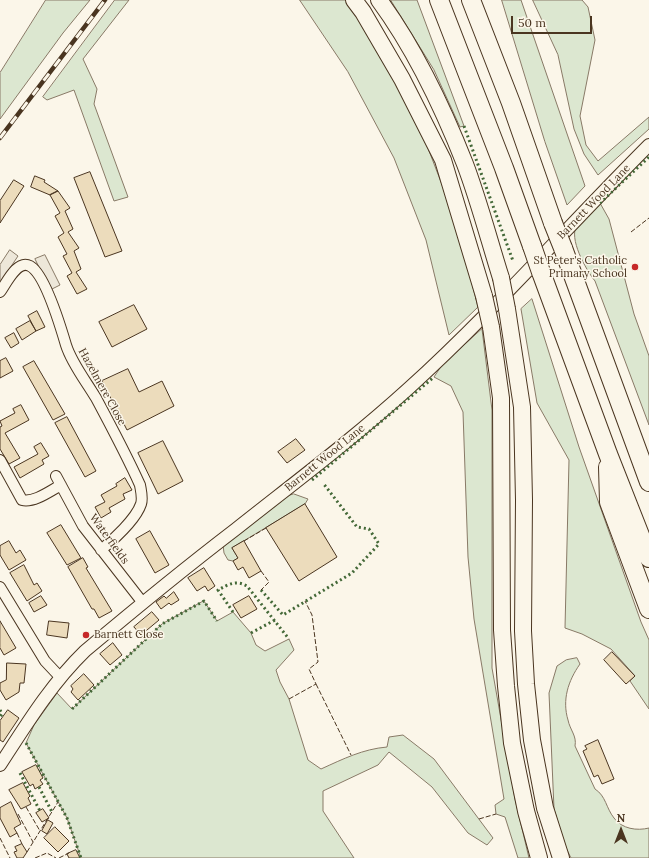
<!DOCTYPE html>
<style>
body{margin:0}
#map{position:relative;width:649px;height:858px;overflow:hidden;background:#fbf6e9;font-family:Lora,serif}
canvas{display:block}
.north{position:absolute;left:601px;top:810px;width:40px;height:40px;-webkit-text-stroke:3px #fbf6e9;paint-order:stroke;rotate:0deg;font-size:11px;font-weight:700;line-height:16px;text-align:center;color:#4a3520}
.north::after{content:'';display:block;margin:auto;width:14px;height:18px;background:#4a3520;clip-path:polygon(50% 0,100% 100%,50% 72%,0 100%)}
.scale{position:absolute;left:511px;top:16px;width:81px;height:18px;box-sizing:border-box;border:2px solid #4a3520;border-top:0;padding-left:5px;font-size:12px;line-height:14px;white-space:nowrap;color:#4a3520;-webkit-text-stroke:3px #fbf6e9;paint-order:stroke}
</style>
<div id="map">
<canvas width="649" height="858"></canvas>
<div class="north">N</div>
<div class="scale">50 m</div>
</div>
<script>
const ctx = document.querySelector('canvas').getContext('2d');
ctx.lineJoin = 'round';
function fill(path, color) { ctx.fillStyle = color; ctx.fill(path, 'evenodd'); }
function strokePath(path, color, width, dash) { ctx.strokeStyle = color; ctx.lineWidth = width; ctx.lineCap = dash ? 'butt' : 'round'; ctx.setLineDash(dash || []); ctx.stroke(path); }
function write(font, color, halo, rows, align = 'center') {
  ctx.font = font + ' Lora,serif'; ctx.lineWidth = 3; ctx.setLineDash([]); ctx.textBaseline = 'middle'; ctx.strokeStyle = halo; ctx.fillStyle = color; for (const [text, x, y, turn = 0] of rows) {
    ctx.save(); ctx.translate(x, y); ctx.rotate((+turn || 0) * Math.PI / 180); ctx.textAlign = isNaN(turn) ? turn : align; if (halo) ctx.strokeText(text, 0, 0); ctx.fillText(text, 0, 0); ctx.restore();
  }
}
const green = new Path2D(`
 M 46,0 L 90,0 L 63,33 L 0,119 L 0,73 Z
 M 115,0 L 129,0 L 83,59 L 97,89 L 94,104 L 128,197 L 114,201 L 74,90 L 47,100 L 43,97 Z
 M 300,0 L 346,0 L 370,33 L 421,130 L 456,221 L 478,307 L 449,335 L 426,240 L 394,158 L 348,72 Z
 M 391,0 L 417,0 L 464,126 L 460,127 L 434,70 Z
 M 502,0 L 521,0 L 585,186 L 567,205 L 545,142 Z
 M 533,0 L 582,0 L 588,7 L 595,40 L 580,116 L 586,145 L 598,161 L 649,117 L 649,129 L 598,175 L 584,154 L 574,129 L 558,55 Z
 M 600,203 L 609,219 L 634,314 L 649,356 L 649,425 L 595,281 C 586,270 568,238 577,225 C 583,217 593,210 600,203 Z
 M 532,299 L 579,447 L 641,622 L 649,640 L 649,709 L 630,681 L 635,676 L 611,649 L 582,634 L 565,628 L 569,460 L 537,403 L 521,309 Z
 M 482,329 L 492,410 L 492,668 L 515,799 L 529,858 L 518,858 L 505,817 L 496,814 L 495,805 L 504,799 L 474,619 L 468,557 L 463,412 L 451,386 L 434,377 L 442,365 Z
 M 294,494 L 308,499 L 305,504 L 232,548 L 238,558 L 233,561 L 228,560 L 224,553 L 223,545 L 281,498 Z
 M 204,601 L 217,621 L 233,612 L 251,633 L 256,645 L 265,651 L 289,639 L 294,650 L 276,670 L 280,682 L 289,699 L 308,760 L 321,769 C 343,759 363,749 387,747 L 389,737 L 403,735 L 434,759 L 493,838 L 487,845 L 468,833 L 432,787 L 389,752 L 378,765 L 323,791 L 323,811 L 354,858 L 81,858 L 67,818 L 26,743 L 34,725 L 57,693 L 72,709 L 162,624 Z
 M 577,658 L 580,664 C 568,681 562,700 568,720 C 570,730 577,736 575,746 L 595,789 C 606,796 606,808 614,818 C 622,829 637,831 649,828 L 649,858 L 571,858 L 565,846 L 554,809 L 549,693 L 557,666 L 566,660 Z`);
fill(green, '#dce7d0');
strokePath(green, '#887966', 1);
const parking = new Path2D(`
 M 10,250 L 18,256 L 0,283 L 0,265 Z
 M 45,255 L 60,285 L 50,290 L 35,259 Z`);
fill(parking, '#ede7d9');
strokePath(parking, '#887966', 1);
const building = new Path2D(`
 M 90,172 L 122,251 L 105,257 L 74,178 Z
 M 35,176 L 45,180 L 44,182 L 58,191 L 50,195 L 31,187 Z
 M 14,180 L 24,186 L 0,223 L 0,201 Z
 M 58,191 L 70,208 L 65,211 L 73,229 L 68,232 L 79,248 L 74,251 L 81,269 L 76,272 L 87,289 L 77,294 L 67,276 L 72,273 L 63,256 L 67,254 L 58,237 L 64,233 L 55,216 L 60,213 L 50,195 Z
 M 134,305 L 147,329 L 112,347 L 99,322 Z
 M 37,311 L 45,327 L 36,331 L 28,316 Z
 M 30,321 L 36,331 L 22,340 L 16,329 Z
 M 14,333 L 19,343 L 11,348 L 5,338 Z
 M 6,358 L 13,371 L 0,378 L 0,361 Z
 M 34,361 L 65,414 L 53,420 L 23,367 Z
 M 128,369 L 139,392 L 162,381 L 174,406 L 127,430 L 102,381 Z
 M 21,405 L 29,420 L 5,433 L 20,458 L 9,464 L 0,449 L 0,427 L 2,426 L 0,421 L 15,413 L 13,409 Z
 M 67,417 L 96,471 L 85,477 L 55,423 Z
 M 296,439 L 305,450 L 287,463 L 278,452 Z
 M 163,441 L 183,481 L 158,494 L 138,453 Z
 M 41,443 L 49,456 L 42,460 L 44,464 L 20,478 L 14,467 L 38,454 L 34,447 Z
 M 125,478 L 132,490 L 123,494 L 125,499 L 109,508 L 111,512 L 101,518 L 95,507 L 105,502 L 101,495 L 117,486 L 116,484 Z
 M 305,504 L 337,557 L 299,581 L 266,528 Z
 M 61,525 L 81,558 L 67,565 L 47,533 Z
 M 150,531 L 169,565 L 155,573 L 136,539 Z
 M 9,541 L 16,553 L 20,550 L 26,560 L 9,570 L 0,555 L 0,546 Z
 M 244,541 L 261,571 L 249,578 L 243,567 L 238,570 L 233,561 L 238,558 L 232,548 Z
 M 83,558 L 88,567 L 86,568 L 112,611 L 99,618 L 94,609 L 92,609 L 68,567 Z
 M 24,565 L 34,585 L 37,583 L 42,591 L 27,601 L 10,573 Z
 M 204,568 L 215,586 L 208,591 L 205,586 L 197,591 L 188,578 Z
 M 174,592 L 179,600 L 171,605 L 169,603 L 161,609 L 156,602 L 164,596 L 166,598 Z
 M 41,596 L 47,605 L 34,612 L 29,603 Z
 M 249,596 L 257,609 L 241,618 L 233,605 Z
 M 152,612 L 159,620 L 141,635 L 134,627 Z
 M 0,621 L 16,648 L 4,655 L 0,648 Z
 M 49,621 L 69,623 L 67,638 L 47,635 Z
 M 113,643 L 122,655 L 110,665 L 100,654 Z
 M 612,652 L 635,676 L 626,684 L 604,660 Z
 M 7,663 L 26,664 L 24,683 L 20,683 L 19,692 L 6,700 L 0,690 L 0,683 L 6,680 Z
 M 84,674 L 94,685 L 78,700 L 71,692 L 73,689 L 71,686 Z
 M 8,710 L 19,718 L 3,742 L 0,740 L 0,721 Z
 M 598,740 L 614,779 L 602,784 L 598,775 L 594,777 L 583,751 L 587,749 L 585,746 Z
 M 36,765 L 43,778 L 40,780 L 43,784 L 35,789 L 33,784 L 30,786 L 22,772 Z
 M 23,783 L 30,796 L 28,798 L 31,804 L 21,809 L 9,790 Z
 M 11,802 L 21,824 L 14,828 L 17,833 L 10,837 L 0,818 L 0,808 Z
 M 43,809 L 49,818 L 42,822 L 36,813 Z
 M 48,820 L 53,823 L 47,834 L 42,831 Z
 M 55,827 L 69,841 L 58,852 L 44,838 Z
 M 22,844 L 27,852 L 23,858 L 17,858 L 14,852 L 17,851 L 15,847 Z
 M 76,850 L 80,858 L 69,858 L 67,854 Z`);
fill(building, '#ecdcbc');
strokePath(building, '#4a3520', 1);
const minor = new Path2D(`
 M 0,292 C 6,284 17,259 30,266 C 45,274 61,328 66,345 C 72,364 86,381 96,398 C 111,426 127,456 140,485 C 141,491 143,498 141,504 C 136,519 113,540 101,550
 M 0,460 L 22,500 C 34,503 50,491 61,485
 M 56,476 L 83,526 L 143,603
 M 0,587 L 45,661 L 60,677`);
const tertiary = new Path2D(`
 M 0,765 C 26,725 51,684 85,651 C 135,609 185,568 236,529 C 294,483 353,439 408,389 C 493,312 568,226 649,145`);
const trunk = new Path2D(`
 M 354,0 L 363,12 L 402,79 L 443,160 L 484,296
 M 379,0 C 415,49 443,108 465,164 C 479,201 489,240 501,278
 M 507,309 L 522,407 L 524,500 L 523,631 L 526,684 L 532,740 L 545,808 L 561,858
 M 491,327 L 501,398 L 502,630 L 506,686 L 512,743 L 526,811 L 539,858`);
const motorway = new Path2D(`
 M 439,0 L 504,168 L 532,246
 M 471,0 L 511,103 L 553,223
 M 563,248 L 649,482
 M 541,272 L 608,454 L 649,558
 M 608,467 L 609,502 L 649,609`);
strokePath(minor, '#4a3520', 12);
strokePath(tertiary, '#4a3520', 14);
strokePath(trunk, '#4a3520', 18);
strokePath(motorway, '#4a3520', 20);
strokePath(minor, '#fbf6e9', 10);
strokePath(tertiary, '#fbf6e9', 12);
strokePath(trunk, '#fbf6e9', 16);
strokePath(motorway, '#fbf6e9', 18);
const rail = new Path2D(`
 M 0,138 L 105,0`);
strokePath(rail, '#4a3520', 4.5);
strokePath(rail, '#fbf6e9', 3, [9]);
const trunkBridge = new Path2D(`
 M 501,278 L 507,309
 M 484,296 L 491,327`);
const motorwayBridge = new Path2D(`
 M 553,223 L 563,248
 M 532,246 L 541,272`);
strokePath(trunkBridge, '#4a3520', 18, []);
strokePath(motorwayBridge, '#4a3520', 20, []);
strokePath(trunkBridge, '#fbf6e9', 16);
strokePath(motorwayBridge, '#fbf6e9', 18);
strokePath(new Path2D(`
 M 464,126 L 513,261
 M 600,203 L 649,157
 M 312,480 L 434,377
 M 261,590 L 283,615 L 352,573 L 379,544 L 369,529 L 357,527 L 323,483
 M 233,612 L 218,590 C 229,584 236,580 247,586 L 289,639
 M 251,633 L 275,620
 M 72,709 L 162,624 L 204,601 L 217,621
 M 0,710 L 2,714 L 0,717
 M 26,743 L 67,818 L 81,858
 M 20,773 L 40,811
 M 39,787 L 52,812`), '#436837', 3, [2, 3]);
strokePath(new Path2D(`
 M 631,232 L 649,218
 M 244,541 L 266,528
 M 261,571 L 269,582 L 261,590
 M 316,684 L 351,755
 M 289,699 L 316,684 L 309,669 L 318,662 L 312,615 L 305,601
 M 26,807 L 40,831
 M 18,814 L 33,842
 M 479,819 L 496,814
 M 17,833 L 22,844
 M 0,838 L 10,858
 M 27,852 L 58,802
 M 35,858 L 47,853 L 56,858
 M 59,858 L 69,853`), '#4a3520', 1, [5, 2]);
for (const [x, y, r, color] of [
 [635,267,4,"#c62828"],
 [86,635,4,"#c62828"]
]) { const dot = new Path2D(); dot.arc(x, y, r, 0, 2 * Math.PI); ctx.fillStyle = color; ctx.fill(dot); strokePath(dot, '#fbf6e9', 1.5); }
write('11px', '#4a3520', '#fbf6e9', [
 ["Barnett Wood Lane",594,202,-46],
 ["Hazelmere Close",102,387,61],
 ["Barnett Wood Lane",325,458,-39],
 ["Waterfields",109,539,54]
]);
write('11px', '#4a3520', '#fbf6e9', [
 ["St Peter's Catholic",627,261],
 ["Primary School",627,274],
 ["Barnett Close",94,635,"left"]
], 'right');
</script>
